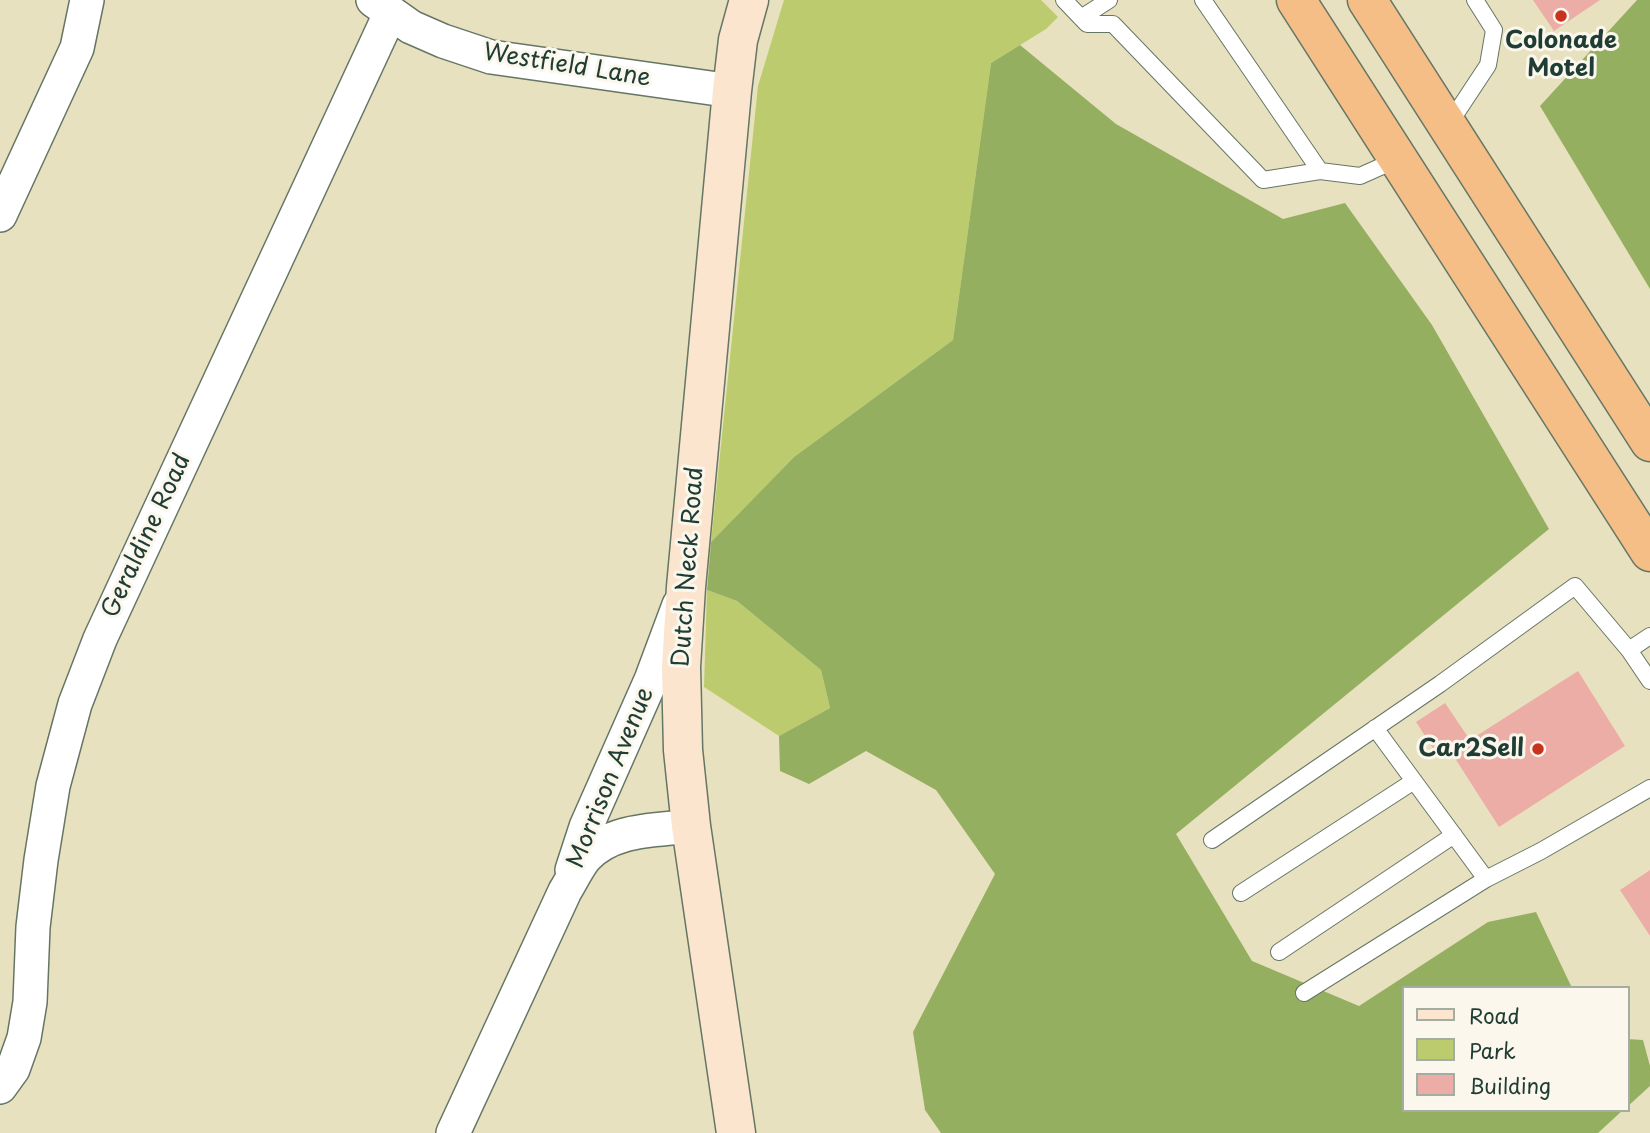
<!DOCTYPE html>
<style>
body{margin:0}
#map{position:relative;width:1650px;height:1133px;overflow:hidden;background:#e8e1bf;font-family:"Playpen Sans",sans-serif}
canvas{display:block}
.legend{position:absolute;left:1402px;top:986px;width:228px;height:126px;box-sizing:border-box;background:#fbf7ec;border:2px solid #a3ada2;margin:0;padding:9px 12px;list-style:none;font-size:21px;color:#1f3d34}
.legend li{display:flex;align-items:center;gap:14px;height:35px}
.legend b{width:35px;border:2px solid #a3ada2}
</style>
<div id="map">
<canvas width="1650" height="1133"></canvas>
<ul class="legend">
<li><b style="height:9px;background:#fbe5cf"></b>Road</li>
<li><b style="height:19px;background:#bccb6d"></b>Park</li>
<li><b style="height:19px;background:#ecada7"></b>Building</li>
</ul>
</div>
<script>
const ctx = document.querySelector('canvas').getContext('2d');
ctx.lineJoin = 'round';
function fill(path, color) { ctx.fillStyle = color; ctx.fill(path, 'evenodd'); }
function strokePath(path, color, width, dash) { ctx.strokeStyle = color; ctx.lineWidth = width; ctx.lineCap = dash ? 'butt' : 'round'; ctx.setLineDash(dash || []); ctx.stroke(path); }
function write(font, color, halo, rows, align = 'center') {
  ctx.font = font + ' "Playpen Sans",sans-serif'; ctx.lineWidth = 6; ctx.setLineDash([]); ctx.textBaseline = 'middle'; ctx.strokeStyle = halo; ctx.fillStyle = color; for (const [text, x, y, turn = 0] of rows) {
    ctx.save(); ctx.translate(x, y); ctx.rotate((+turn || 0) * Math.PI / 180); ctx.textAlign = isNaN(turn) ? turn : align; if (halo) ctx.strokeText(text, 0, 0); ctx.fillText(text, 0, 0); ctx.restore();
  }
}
fill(new Path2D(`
 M 784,0 L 1041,0 L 1058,17 L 1046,29 L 991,63 L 953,340 L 794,457 L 711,542 L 758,86 Z
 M 707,590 L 737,601 L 821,670 L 830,708 L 779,736 L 704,687 Z`), '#bccb6d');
fill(new Path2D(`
 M 1637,0 L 1650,0 L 1650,289 L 1540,106 Z
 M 1020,45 L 1116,124 L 1283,219 L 1345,203 L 1432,325 L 1549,529 L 1176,834 L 1252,961 L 1359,1006 L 1488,922 L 1536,912 L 1572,988 L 1403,988 L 1403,1110 L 1623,1110 L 1598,1133 L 941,1133 L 925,1110 L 913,1032 L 995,874 L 936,790 L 866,751 L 809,784 L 780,771 L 779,736 L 830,708 L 821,670 L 737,601 L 707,590 L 711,542 L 794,457 L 953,340 L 991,63 Z
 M 1627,1039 L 1643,1040 L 1650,1066 L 1650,1086 L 1627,1107 Z`), '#95af60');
fill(new Path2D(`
 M 1533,0 L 1600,0 L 1554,31 Z
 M 1578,671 L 1625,746 L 1499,827 L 1451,752 L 1440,759 L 1416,722 L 1445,703 L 1470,740 Z
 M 1650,870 L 1650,936 L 1620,890 Z`), '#ecada7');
const lane = new Path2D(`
 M 1064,0 L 1087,24 L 1113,24 L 1263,180 L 1320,171 L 1360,176 L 1398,159
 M 1203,0 L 1320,171
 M 1081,18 L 1109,0
 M 1449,124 L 1488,65 L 1494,30 L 1475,0
 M 1650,636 L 1629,650 L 1650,681
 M 1375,728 L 1486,879 L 1541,851 L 1650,788
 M 1212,840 L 1440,684 L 1575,586 L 1629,650
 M 1241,893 L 1414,781
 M 1279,952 L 1454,835
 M 1304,993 L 1486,879`);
const street = new Path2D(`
 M 373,0 L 411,27 L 443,41 L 491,57 L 732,91
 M 0,215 L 77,48 L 87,0
 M 572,870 L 586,827 L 651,680 L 679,605
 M 0,1087 L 13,1069 L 24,1038 L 30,1002 L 33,927 L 41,860 L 53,786 L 75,704 L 100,639 L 390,14
 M 453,1133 L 565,891 C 572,880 578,866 586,857 C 613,828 655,831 691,826`);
const secondary = new Path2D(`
 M 736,1133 L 691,826 L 683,750 L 681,667 L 686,587 L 732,91 L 738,40 L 749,0`);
const highway = new Path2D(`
 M 1296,0 L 1650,552
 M 1367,0 L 1650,442`);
strokePath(lane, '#657665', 18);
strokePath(street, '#657665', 36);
strokePath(secondary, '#657665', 41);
strokePath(highway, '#657665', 41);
strokePath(lane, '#fff', 16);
strokePath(street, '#fff', 33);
strokePath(secondary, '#fbe5cf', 38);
strokePath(highway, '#f5be86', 38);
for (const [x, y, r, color] of [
 [1561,16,7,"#c8321e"],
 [1538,749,7,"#c8321e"]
]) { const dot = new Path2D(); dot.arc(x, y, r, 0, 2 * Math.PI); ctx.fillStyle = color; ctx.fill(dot); strokePath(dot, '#fbf7ec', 2.5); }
write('bold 24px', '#1f3d34', '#fbf7ec', [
 ["Colonade",1561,41],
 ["Motel",1561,69],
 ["Car2Sell",1524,749,"right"]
]);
write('24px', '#1f3d34', '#fbf7ec', [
 ["Westfield Lane",567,66,9],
 ["Geraldine Road",147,536,-65],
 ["Dutch Neck Road",689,567,-86],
 ["Morrison Avenue",611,778,-68]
]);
</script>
